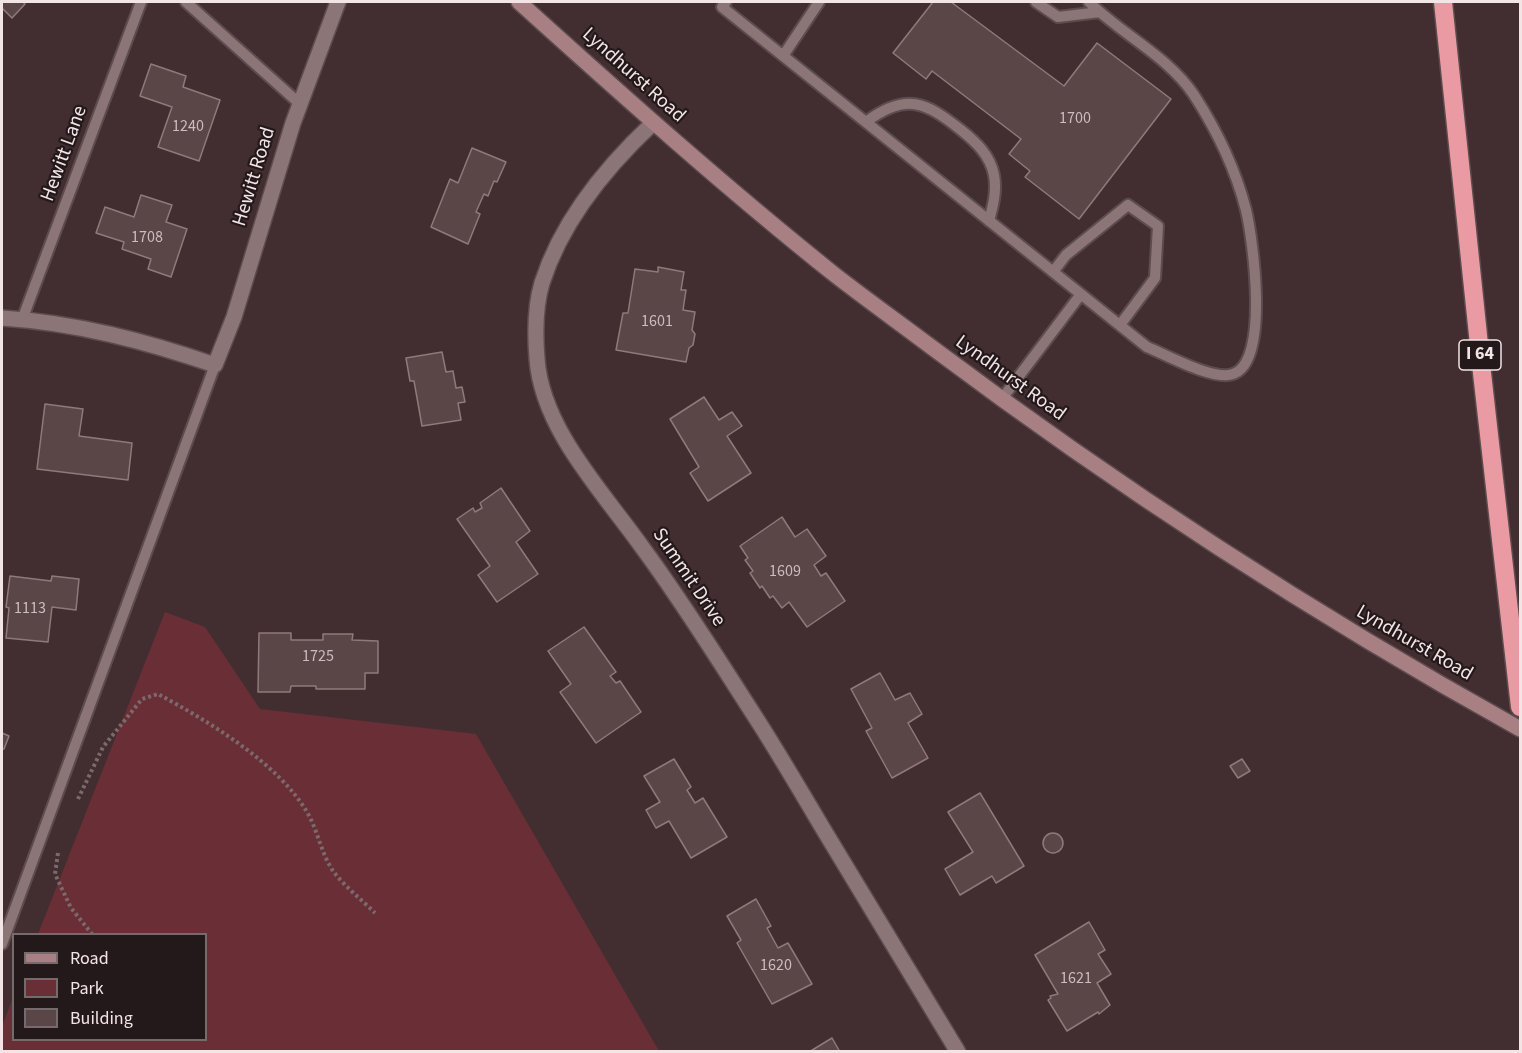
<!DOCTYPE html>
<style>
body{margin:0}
#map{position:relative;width:1522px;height:1053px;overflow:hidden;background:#422e30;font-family:"Source Sans 3",sans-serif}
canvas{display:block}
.frame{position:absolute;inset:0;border:3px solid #f3e5e6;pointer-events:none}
.legend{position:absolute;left:12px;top:933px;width:195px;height:108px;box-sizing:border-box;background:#23191a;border:2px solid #766b6c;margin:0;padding:8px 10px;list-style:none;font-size:18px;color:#f3e5e6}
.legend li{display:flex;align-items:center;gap:12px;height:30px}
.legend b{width:30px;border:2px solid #766b6c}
</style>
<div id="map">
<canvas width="1522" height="1053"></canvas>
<div class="frame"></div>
<ul class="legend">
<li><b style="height:8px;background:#a88084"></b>Road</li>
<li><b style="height:16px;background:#6a2e37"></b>Park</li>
<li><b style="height:16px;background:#5a4547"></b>Building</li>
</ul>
</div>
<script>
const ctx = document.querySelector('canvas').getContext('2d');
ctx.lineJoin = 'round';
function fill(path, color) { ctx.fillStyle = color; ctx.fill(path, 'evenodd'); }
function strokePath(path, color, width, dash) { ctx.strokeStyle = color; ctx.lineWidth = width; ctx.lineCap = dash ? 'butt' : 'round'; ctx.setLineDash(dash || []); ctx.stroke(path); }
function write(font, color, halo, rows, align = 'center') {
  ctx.font = font + ' "Source Sans 3",sans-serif'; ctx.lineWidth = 4.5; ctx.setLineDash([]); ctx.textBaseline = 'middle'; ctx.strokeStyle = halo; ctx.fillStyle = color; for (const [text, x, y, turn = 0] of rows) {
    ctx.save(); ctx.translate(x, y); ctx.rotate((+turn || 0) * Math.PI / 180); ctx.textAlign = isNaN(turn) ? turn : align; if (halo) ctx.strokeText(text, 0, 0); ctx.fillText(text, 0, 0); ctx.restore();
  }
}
fill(new Path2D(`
 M 165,612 L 205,627 L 260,709 L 476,734 L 659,1051 L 2,1051 L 2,1027 L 13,997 L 14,1040 L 206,1040 L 206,934 L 38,934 Z`), '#6a2e37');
const building = new Path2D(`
 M 2,2 L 23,2 L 25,4 L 12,18 L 2,8 Z
 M 933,2 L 951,2 L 1064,86 L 1097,43 L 1171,99 L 1079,219 L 1025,177 L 1030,171 L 1009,154 L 1021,139 L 932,71 L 926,79 L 893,53 Z
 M 151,64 L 186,76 L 183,87 L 220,100 L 199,161 L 158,147 L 172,107 L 140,96 Z
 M 472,148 L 506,162 L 497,182 L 494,181 L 488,196 L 484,194 L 476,212 L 480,214 L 468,244 L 431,227 L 450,179 L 458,183 Z
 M 141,195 L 172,205 L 166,222 L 187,229 L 171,277 L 148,269 L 151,259 L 122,249 L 124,242 L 96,233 L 105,207 L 134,217 Z
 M 658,267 L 684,272 L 681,290 L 686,290 L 683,310 L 695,312 L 692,330 L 695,334 L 693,345 L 689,348 L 686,362 L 616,350 L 623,313 L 628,313 L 635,269 L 658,272 Z
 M 442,352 L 446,372 L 453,371 L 456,388 L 462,387 L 465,402 L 458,403 L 461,420 L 422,426 L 414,381 L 410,381 L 406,358 Z
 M 704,397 L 719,420 L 732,412 L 742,426 L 727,436 L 751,473 L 708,501 L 690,473 L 699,467 L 670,419 Z
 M 45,404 L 83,409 L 79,436 L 132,443 L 128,480 L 37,469 Z
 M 501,488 L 530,531 L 516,542 L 538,574 L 497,602 L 478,575 L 490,566 L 457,519 L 473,508 L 475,512 L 482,508 L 480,503 Z
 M 782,517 L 795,537 L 807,529 L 826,556 L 814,565 L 821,576 L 826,573 L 845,601 L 807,627 L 789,602 L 782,608 L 773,596 L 770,598 L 762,586 L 760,588 L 750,573 L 753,571 L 745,560 L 748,558 L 740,546 Z
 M 10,576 L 51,581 L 52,576 L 79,579 L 76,610 L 52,607 L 48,642 L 6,638 L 9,608 L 6,607 Z
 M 584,627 L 616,672 L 610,676 L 616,683 L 620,681 L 641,712 L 596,743 L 560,692 L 571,684 L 548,651 Z
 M 259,633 L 291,633 L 291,640 L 323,640 L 323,634 L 353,634 L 352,640 L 378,641 L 378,673 L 365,673 L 365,689 L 316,689 L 316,686 L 291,686 L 290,692 L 258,692 Z
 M 880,673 L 895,700 L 910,693 L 922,714 L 908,723 L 928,758 L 892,778 L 866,731 L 872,728 L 851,689 Z
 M 2,733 L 9,736 L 4,749 L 2,749 Z
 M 674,759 L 691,787 L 687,790 L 695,803 L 703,798 L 727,837 L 691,858 L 669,821 L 656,828 L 646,810 L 660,802 L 644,776 Z
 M 1242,759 L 1250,771 L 1238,778 L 1230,766 Z
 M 980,793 L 1024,866 L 996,883 L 992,876 L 960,895 L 945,869 L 973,852 L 948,812 Z
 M1043 843a10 10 0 1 1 20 0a10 10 0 1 1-20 0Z
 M 756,899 L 771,926 L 767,928 L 778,948 L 788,943 L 812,984 L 772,1004 L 737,943 L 741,940 L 727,916 Z
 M 1089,922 L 1105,950 L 1098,954 L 1111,974 L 1097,983 L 1110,1005 L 1099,1014 L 1098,1012 L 1067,1031 L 1048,1000 L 1051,998 L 1050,996 L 1058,994 L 1035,955 Z
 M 832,1038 L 840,1052 L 809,1052 Z`);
fill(building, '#5a4547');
strokePath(building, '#90797b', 1.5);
const service = new Path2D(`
 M 186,2 L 300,104
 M 726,2 L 722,7 L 1147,347 C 1167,355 1213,381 1233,374 C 1270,362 1253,240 1246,210 C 1236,171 1216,129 1194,95 C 1168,56 1121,34 1089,2
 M 1036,2 L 1058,17 L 1100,12
 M 783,56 L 819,2
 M 866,122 C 906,92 926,102 961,130 C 976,142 990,155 994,175 C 997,191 993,206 989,221
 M 1053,272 L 1066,255 L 1128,205 L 1158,226 L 1155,278 L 1120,325
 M 22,320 L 141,2
 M 1001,400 L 1081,294
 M 2,944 L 215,365`);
const minor = new Path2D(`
 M 653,123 C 606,167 562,220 542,283 C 535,306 535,334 537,359 C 542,429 603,492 642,547 C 682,601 718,659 754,715 C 778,752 800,790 822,827 C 868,902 913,977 958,1052
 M 2,318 C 77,323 145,341 215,365 L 234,317 L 293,123 L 338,2`);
const secondary = new Path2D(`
 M 519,2 C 622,95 726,188 835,275 C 866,299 898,322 930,346 C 1118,487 1315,615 1520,729`);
const motorway = new Path2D(`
 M 1443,2 L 1482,373 L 1520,707`);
strokePath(service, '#5d4c4e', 14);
strokePath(minor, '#5d4c4e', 18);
strokePath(secondary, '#5d4c4e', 18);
strokePath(motorway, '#5d4c4e', 21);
strokePath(new Path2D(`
 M 78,799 L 103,747 L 142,699 L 158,694 C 208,721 278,763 307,812 C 318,831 321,853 333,871 C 344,886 362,900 375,913
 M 58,853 L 55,874 L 71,908 L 92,934`), '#7b696b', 4, [3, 3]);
strokePath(service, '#8c7577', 10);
strokePath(minor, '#8c7577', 15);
strokePath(secondary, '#a88084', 15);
strokePath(motorway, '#ea9aa3', 18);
write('16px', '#cdbdbe', null, [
 ["1700",1075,119],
 ["1240",188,127],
 ["1708",147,238],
 ["1601",657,322],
 ["1609",785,572],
 ["1113",30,609],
 ["1725",318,657],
 ["1620",776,966],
 ["1621",1076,979]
]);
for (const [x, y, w] of [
 [1480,355,42]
]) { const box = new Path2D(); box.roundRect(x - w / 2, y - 15, w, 30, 4.5); ctx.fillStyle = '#23191a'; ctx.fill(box); strokePath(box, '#f3e5e6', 1.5); }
write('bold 18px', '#f3e5e6', null, [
 ["I 64",1480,355]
]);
write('20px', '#f3e5e6', '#23191a', [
 ["Lyndhurst Road",633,76,42],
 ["Hewitt Lane",65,154,-70],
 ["Hewitt Road",255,177,-73],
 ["Lyndhurst Road",1010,379,36],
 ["Summit Drive",688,578,56],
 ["Lyndhurst Road",1414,644,30]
]);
</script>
